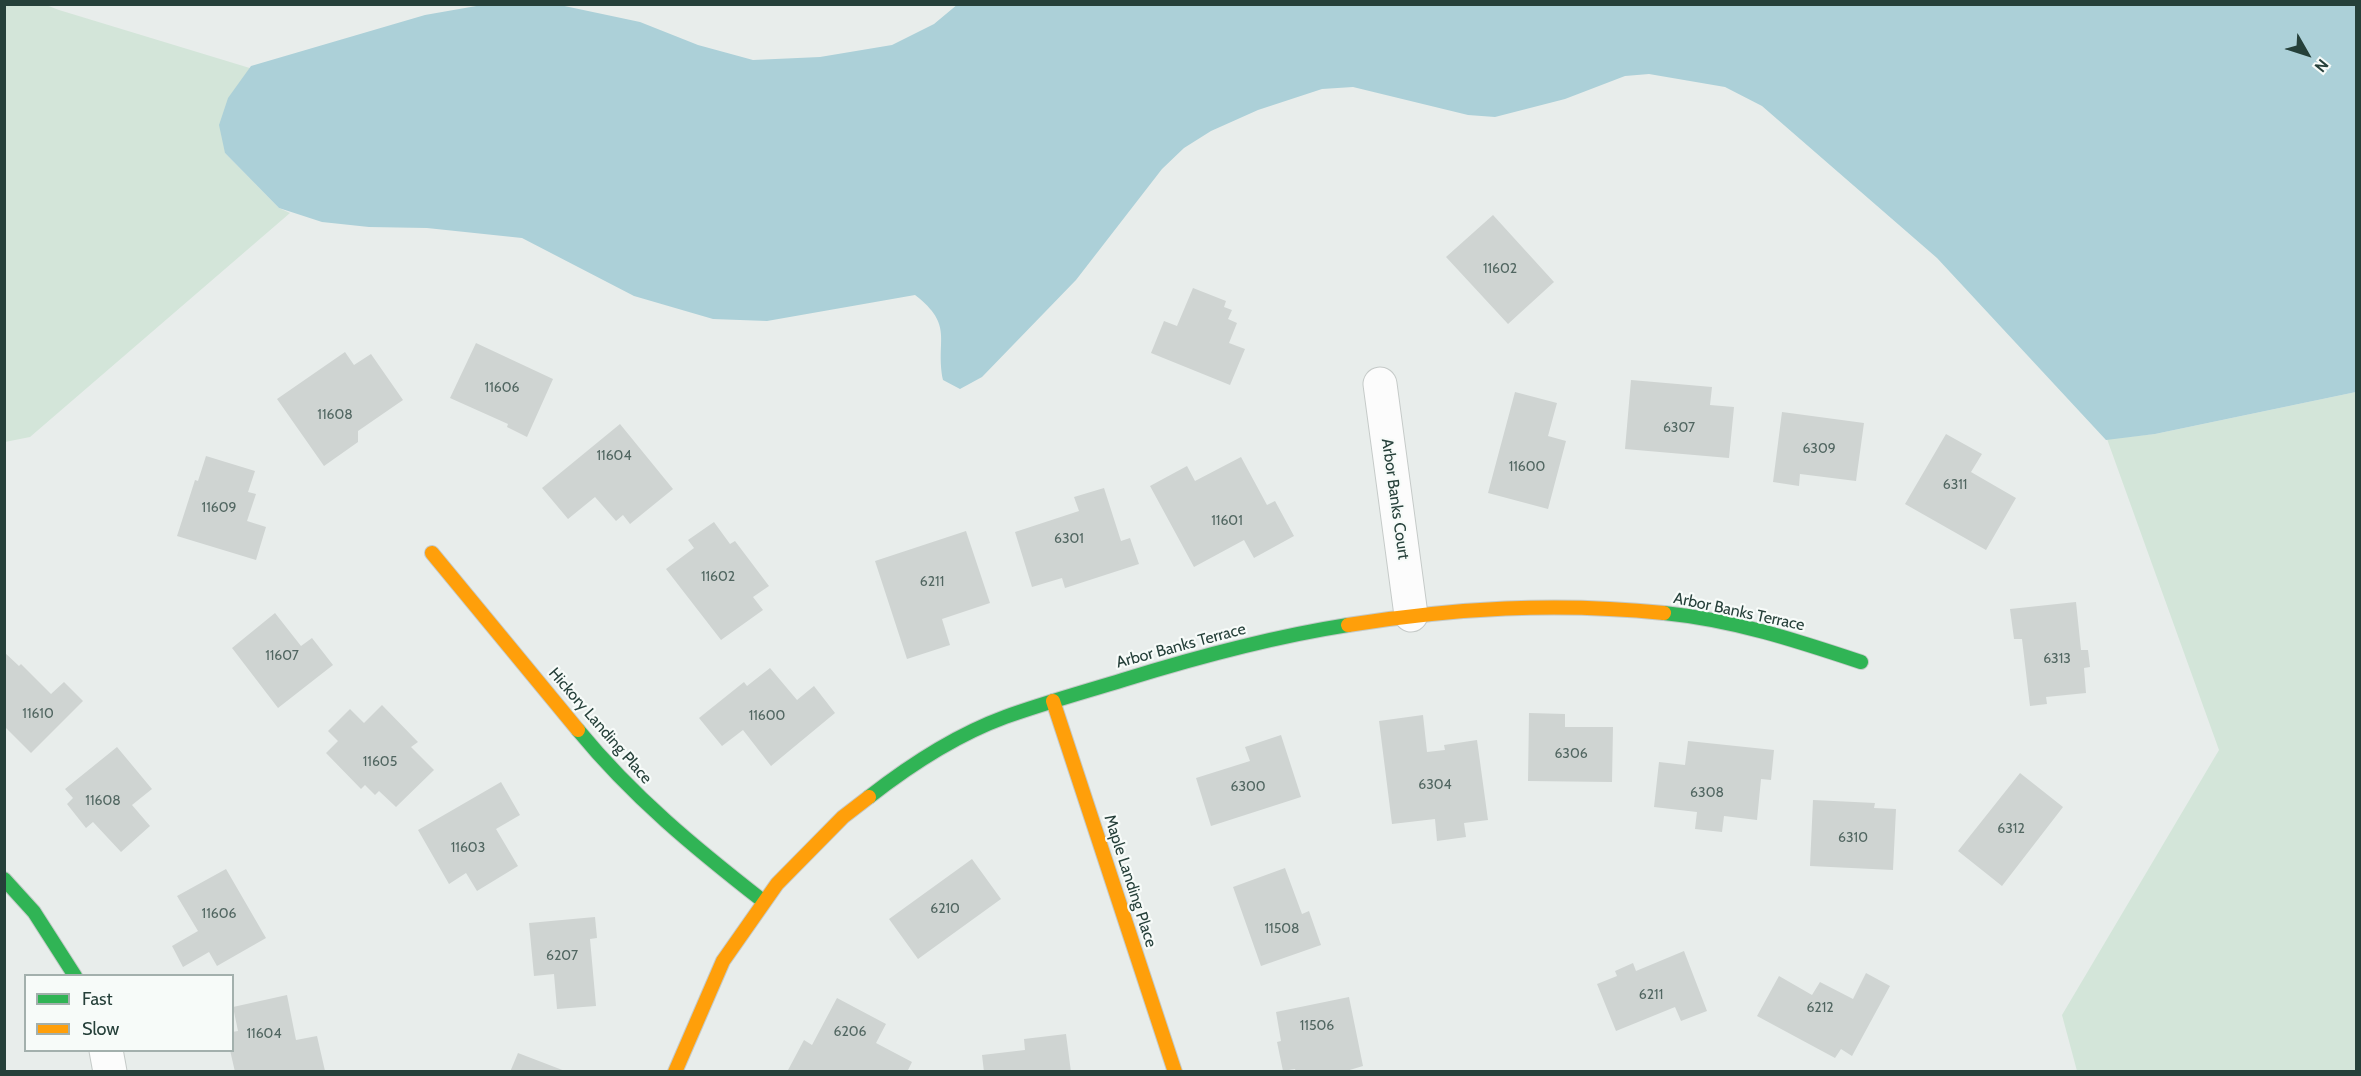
<!DOCTYPE html>
<style>
body{margin:0}
#map{position:relative;width:2361px;height:1076px;overflow:hidden;background:#e8edeb;font-family:Cabin,sans-serif}
canvas{display:block}
.frame{position:absolute;inset:0;border:6px solid #26403a;pointer-events:none}
.legend{position:absolute;left:24px;top:974px;width:210px;height:78px;box-sizing:border-box;background:#f7fbf9;border:2px solid #a3b0ad;margin:0;padding:8px 10px;list-style:none;font-size:18px;color:#26403a}
.legend li{display:flex;align-items:center;gap:12px;height:30px}
.legend b{width:30px;border:2px solid #a3b0ad}
.north{position:absolute;left:2277px;top:24px;width:60px;height:60px;-webkit-text-stroke:4px #f7fbf9;paint-order:stroke;rotate:129deg;font-size:16px;font-weight:700;line-height:24px;text-align:center;color:#26403a}
.north::after{content:'';display:block;margin:auto;width:21px;height:27px;background:#26403a;clip-path:polygon(50% 0,100% 100%,50% 72%,0 100%)}
</style>
<div id="map">
<canvas width="2361" height="1076"></canvas>
<div class="frame"></div>
<ul class="legend">
<li><b style="height:8px;background:#30b455"></b>Fast</li>
<li><b style="height:8px;background:#ff9f0a"></b>Slow</li>
</ul>
<div class="north">N</div>
</div>
<script>
const ctx = document.querySelector('canvas').getContext('2d');
ctx.lineJoin = 'round';
function fill(path, color) { ctx.fillStyle = color; ctx.fill(path, 'evenodd'); }
function strokePath(path, color, width, dash) { ctx.strokeStyle = color; ctx.lineWidth = width; ctx.lineCap = dash ? 'butt' : 'round'; ctx.setLineDash(dash || []); ctx.stroke(path); }
function write(font, color, halo, rows, align = 'center') {
  ctx.font = font + ' Cabin,sans-serif'; ctx.lineWidth = 4.5; ctx.setLineDash([]); ctx.textBaseline = 'middle'; ctx.strokeStyle = halo; ctx.fillStyle = color; for (const [text, x, y, turn = 0] of rows) {
    ctx.save(); ctx.translate(x, y); ctx.rotate((+turn || 0) * Math.PI / 180); ctx.textAlign = isNaN(turn) ? turn : align; if (halo) ctx.strokeText(text, 0, 0); ctx.fillText(text, 0, 0); ctx.restore();
  }
}
fill(new Path2D(`
 M 5,5 L 46,5 L 59,10 L 253,69 L 225,153 L 279,208 L 290,213 L 30,437 L 5,442 Z
 M 2356,392 L 2356,1071 L 2077,1071 L 2062,1015 L 2219,750 L 2107,439 L 2155,434 Z`), '#d3e5d9');
fill(new Path2D(`
 M 555,4 L 640,22 L 698,45 L 753,60 L 820,57 L 892,45 L 934,24 L 958,4 L 2356,5 L 2356,392 L 2155,434 L 2106,440 L 1937,258 L 1762,106 L 1725,87 L 1649,74 L 1625,76 L 1565,99 L 1495,117 L 1468,115 L 1353,87 L 1322,89 L 1258,110 L 1211,131 L 1184,148 L 1162,169 L 1076,280 L 982,377 L 960,389 L 943,380 C 935,339 955,326 915,295 L 767,321 L 713,319 L 634,296 L 522,238 L 427,228 L 369,227 L 322,222 L 279,208 L 225,153 L 219,125 L 228,98 L 251,66 L 425,15 L 482,5 Z`), '#acd0d8');
fill(new Path2D(`
 M 1493,215 L 1554,282 L 1508,324 L 1446,257 Z
 M 1193,288 L 1226,301 L 1224,307 L 1232,310 L 1228,319 L 1237,323 L 1229,343 L 1245,349 L 1230,385 L 1151,353 L 1164,321 L 1177,326 Z
 M 476,343 L 553,379 L 527,437 L 507,427 L 508,424 L 450,398 Z
 M 345,352 L 354,365 L 371,354 L 403,400 L 358,431 L 358,442 L 324,466 L 277,399 Z
 M 1631,380 L 1712,387 L 1710,405 L 1734,407 L 1729,458 L 1625,449 Z
 M 1515,392 L 1557,403 L 1548,436 L 1566,441 L 1548,509 L 1488,493 Z
 M 1782,412 L 1864,423 L 1856,481 L 1800,474 L 1799,486 L 1773,482 Z
 M 620,424 L 673,489 L 630,524 L 623,515 L 616,521 L 595,497 L 568,519 L 542,488 Z
 M 1946,434 L 1982,454 L 1971,472 L 2016,498 L 1986,550 L 1905,504 Z
 M 206,456 L 255,471 L 248,492 L 256,494 L 247,521 L 266,527 L 256,560 L 177,536 L 195,480 L 198,481 Z
 M 1241,457 L 1267,505 L 1275,501 L 1294,536 L 1254,558 L 1244,540 L 1194,567 L 1150,486 L 1187,466 L 1195,481 Z
 M 1104,488 L 1121,541 L 1130,538 L 1139,564 L 1065,588 L 1062,578 L 1032,587 L 1015,532 L 1079,511 L 1074,497 Z
 M 714,522 L 730,544 L 735,541 L 769,586 L 753,597 L 763,610 L 721,640 L 666,569 L 694,548 L 688,540 Z
 M 966,531 L 990,603 L 942,619 L 950,645 L 907,659 L 875,561 Z
 M 2076,602 L 2081,650 L 2088,650 L 2090,667 L 2084,668 L 2086,693 L 2046,697 L 2047,704 L 2030,706 L 2022,639 L 2014,639 L 2010,609 Z
 M 275,613 L 301,646 L 312,638 L 333,665 L 278,708 L 232,648 Z
 M 4,652 L 19,666 L 21,664 L 51,694 L 64,682 L 83,701 L 31,753 L 4,726 Z
 M 770,668 L 797,700 L 814,686 L 835,713 L 771,766 L 743,730 L 722,746 L 699,718 L 744,682 L 747,686 Z
 M 382,705 L 418,742 L 411,747 L 434,770 L 396,807 L 379,791 L 375,795 L 365,785 L 361,789 L 326,753 L 338,741 L 328,731 L 350,709 L 364,723 Z
 M 1529,713 L 1565,714 L 1565,727 L 1613,727 L 1612,782 L 1528,781 Z
 M 1423,715 L 1427,752 L 1445,750 L 1444,745 L 1477,740 L 1488,820 L 1464,823 L 1466,837 L 1437,841 L 1435,819 L 1392,824 L 1379,721 Z
 M 1281,735 L 1301,797 L 1211,826 L 1196,778 L 1250,761 L 1245,747 Z
 M 1688,741 L 1774,750 L 1771,780 L 1761,779 L 1757,820 L 1724,816 L 1722,832 L 1695,829 L 1697,812 L 1654,807 L 1659,762 L 1685,765 Z
 M 117,747 L 152,789 L 132,805 L 150,826 L 121,852 L 93,822 L 86,828 L 67,804 L 73,798 L 65,789 Z
 M 2020,773 L 2063,807 L 2002,886 L 1958,851 Z
 M 501,782 L 520,815 L 496,829 L 518,866 L 477,891 L 466,873 L 449,884 L 418,830 Z
 M 1813,800 L 1875,803 L 1874,808 L 1896,809 L 1893,870 L 1810,866 Z
 M 972,859 L 1001,899 L 918,959 L 889,919 Z
 M 1285,868 L 1302,914 L 1309,911 L 1321,945 L 1261,966 L 1233,887 Z
 M 226,869 L 266,938 L 217,966 L 209,952 L 183,967 L 172,946 L 198,931 L 177,896 Z
 M 595,917 L 597,938 L 590,939 L 596,1006 L 557,1009 L 554,974 L 534,976 L 529,923 Z
 M 1684,951 L 1707,1011 L 1681,1021 L 1675,1007 L 1616,1031 L 1597,984 L 1617,976 L 1615,971 L 1633,963 L 1636,971 Z
 M 1866,973 L 1890,986 L 1852,1056 L 1841,1049 L 1835,1058 L 1757,1016 L 1779,976 L 1812,995 L 1820,982 L 1853,999 Z
 M 287,995 L 296,1040 L 317,1036 L 325,1071 L 235,1072 L 230,1050 L 232,1050 L 232,1032 L 238,1031 L 233,1007 Z
 M 1349,997 L 1363,1066 L 1343,1072 L 1296,1072 L 1295,1069 L 1283,1071 L 1277,1042 L 1281,1041 L 1276,1012 Z
 M 837,998 L 886,1024 L 876,1043 L 912,1062 L 907,1072 L 787,1072 L 804,1040 L 812,1045 Z
 M 1066,1034 L 1071,1072 L 984,1072 L 982,1055 L 1025,1050 L 1024,1039 Z
 M 518,1053 L 565,1071 L 565,1072 L 510,1072 Z`), '#cfd4d2');
const street = new Path2D(`
 M 1380,384 L 1411,615
 M 106,1050 L 110,1072`);
const fast = new Path2D(`
 M 1664,613 C 1734,620 1795,640 1861,662
 M 578,730 C 633,797 695,848 763,901
 M 869,797 C 910,765 956,735 1005,717 C 1044,703 1084,692 1123,680 C 1197,657 1271,637 1348,625
 M 4,879 L 34,912 L 75,976`);
const slow = new Path2D(`
 M 432,553 L 578,730
 M 1348,625 C 1455,608 1556,602 1664,613
 M 1053,701 L 1175,1072
 M 675,1072 L 723,961 L 777,884 L 843,817 L 869,797`);
strokePath(street, '#c5cac8', 35);
strokePath(fast, '#c4cac8', 16);
strokePath(slow, '#c4cac8', 16);
strokePath(street, '#fcfcfc', 33);
strokePath(fast, '#30b455', 14);
strokePath(slow, '#ff9f0a', 14);
write('14px', '#516661', null, [
 ["11602",1500,269],
 ["11606",502,388],
 ["11608",335,415],
 ["6307",1679,428],
 ["6309",1819,449],
 ["11604",614,456],
 ["11600",1527,467],
 ["6311",1955,485],
 ["11609",219,508],
 ["11601",1227,521],
 ["6301",1069,539],
 ["11602",718,577],
 ["6211",932,582],
 ["11607",282,656],
 ["6313",2057,659],
 ["11610",38,714],
 ["11600",767,716],
 ["6306",1571,754],
 ["11605",380,762],
 ["6304",1435,785],
 ["6300",1248,787],
 ["6308",1707,793],
 ["11608",103,801],
 ["6312",2011,829],
 ["6310",1853,838],
 ["11603",468,848],
 ["6210",945,909],
 ["11606",219,914],
 ["11508",1282,929],
 ["6207",562,956],
 ["6211",1651,995],
 ["6212",1820,1008],
 ["11506",1317,1026],
 ["6206",850,1032],
 ["11604",264,1034]
]);
write('16px', '#26403a', '#f7fbf9', [
 ["Arbor Banks Court",1395,499,82],
 ["Arbor Banks Terrace",1739,612,12],
 ["Arbor Banks Terrace",1181,646,-15],
 ["Hickory Landing Place",600,726,49],
 ["Maple Landing Place",1130,881,72]
]);
</script>
